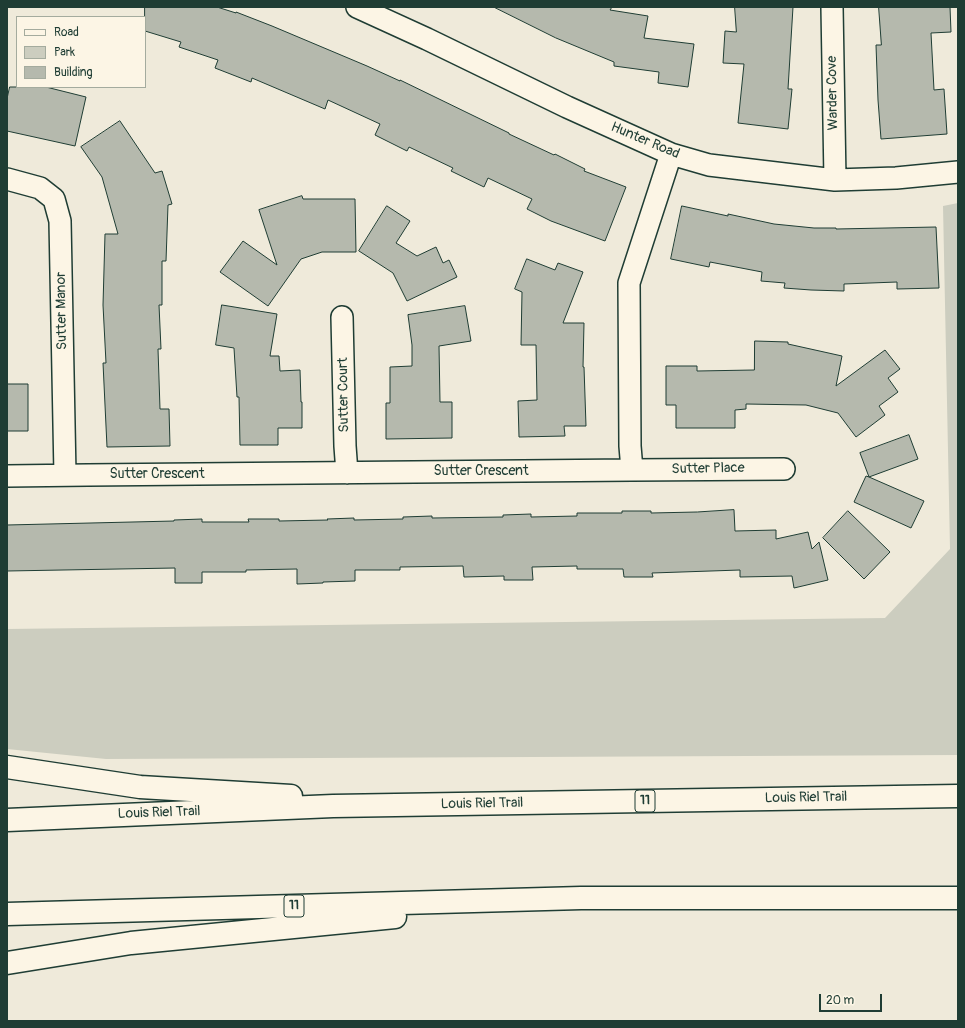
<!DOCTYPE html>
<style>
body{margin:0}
#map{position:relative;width:965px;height:1028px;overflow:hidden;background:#efeada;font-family:Pangolin,sans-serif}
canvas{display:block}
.frame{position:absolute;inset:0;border:8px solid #1f3d34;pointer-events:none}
.legend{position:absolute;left:16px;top:16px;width:130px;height:72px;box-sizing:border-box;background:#fcf5e5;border:1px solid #a4ab9e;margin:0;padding:5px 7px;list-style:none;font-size:12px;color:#1f3d34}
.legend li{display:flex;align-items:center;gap:8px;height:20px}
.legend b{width:20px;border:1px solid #a4ab9e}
.scale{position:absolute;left:819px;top:994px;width:63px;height:18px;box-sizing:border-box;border:2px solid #1f3d34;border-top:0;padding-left:5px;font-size:12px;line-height:14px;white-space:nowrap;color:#1f3d34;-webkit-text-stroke:3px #fcf5e5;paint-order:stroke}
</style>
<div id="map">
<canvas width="965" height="1028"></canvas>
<div class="frame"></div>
<ul class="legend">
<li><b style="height:5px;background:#fcf5e5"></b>Road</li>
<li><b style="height:11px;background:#cccdbf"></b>Park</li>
<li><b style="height:11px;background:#b5b9ad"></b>Building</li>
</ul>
<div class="scale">20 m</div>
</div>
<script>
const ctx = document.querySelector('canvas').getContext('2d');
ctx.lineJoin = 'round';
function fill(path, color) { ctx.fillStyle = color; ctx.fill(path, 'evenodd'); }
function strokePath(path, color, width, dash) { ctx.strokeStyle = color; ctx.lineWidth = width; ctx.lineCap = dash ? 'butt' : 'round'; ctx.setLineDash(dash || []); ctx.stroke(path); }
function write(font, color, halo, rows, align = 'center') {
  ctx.font = font + ' Pangolin,sans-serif'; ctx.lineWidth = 3; ctx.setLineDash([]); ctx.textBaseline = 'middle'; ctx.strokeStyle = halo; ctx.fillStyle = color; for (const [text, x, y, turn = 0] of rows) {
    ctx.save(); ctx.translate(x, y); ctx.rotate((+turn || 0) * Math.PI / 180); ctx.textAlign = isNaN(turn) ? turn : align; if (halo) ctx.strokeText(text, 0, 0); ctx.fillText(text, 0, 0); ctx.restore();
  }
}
fill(new Path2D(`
 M 958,203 L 958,755 L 106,759 L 7,749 L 7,629 L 885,618 L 950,549 L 943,206 Z`), '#cccdbf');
const building = new Path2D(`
 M 145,7 L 217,7 L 236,13 L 236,12 L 272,26 L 367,66 L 400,81 L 400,80 L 509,133 L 509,134 L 554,155 L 555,154 L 585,169 L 584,171 L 626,187 L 605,241 L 551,221 L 527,209 L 532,199 L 488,178 L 484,187 L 451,171 L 453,168 L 409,147 L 407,151 L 375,135 L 380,124 L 328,100 L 325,109 L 252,78 L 251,82 L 215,68 L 218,60 L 179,47 L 181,42 L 145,31 Z
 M 494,7 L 612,7 L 610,10 L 648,16 L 644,38 L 694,44 L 688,87 L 658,83 L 659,72 L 614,66 L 614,62 L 556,38 Z
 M 735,7 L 793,7 L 788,89 L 792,89 L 788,129 L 738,123 L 744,64 L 723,63 L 725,31 L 736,32 Z
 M 879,7 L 950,7 L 951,32 L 931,33 L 934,90 L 944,89 L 947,134 L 881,139 L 878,100 L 876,45 L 881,45 Z
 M 10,87 L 46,87 L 86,97 L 75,146 L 7,131 L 7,99 Z
 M 120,121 L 155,173 L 162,171 L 172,204 L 168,205 L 166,261 L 162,261 L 162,305 L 159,305 L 161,349 L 158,349 L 160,409 L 169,409 L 170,446 L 107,447 L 103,363 L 106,363 L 103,305 L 105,234 L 118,234 L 102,177 L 81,147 Z
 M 302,196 L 303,199 L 355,199 L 356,252 L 322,252 L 301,259 L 268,306 L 220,272 L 243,241 L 277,265 L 259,210 Z
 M 387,206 L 410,221 L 396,243 L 417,256 L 436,247 L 443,263 L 449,260 L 457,277 L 407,301 L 393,273 L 359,251 Z
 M 682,206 L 728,216 L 728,214 L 774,224 L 814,228 L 836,228 L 836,229 L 936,227 L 939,288 L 897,289 L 897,282 L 844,284 L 844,291 L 811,290 L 784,288 L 785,283 L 761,281 L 762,272 L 710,262 L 709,267 L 671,259 Z
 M 527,259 L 555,270 L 558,263 L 583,272 L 563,323 L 584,323 L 583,367 L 584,367 L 586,426 L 564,426 L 565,436 L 519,437 L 518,401 L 537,400 L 536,345 L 521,345 L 522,292 L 515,289 Z
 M 222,305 L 277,314 L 270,356 L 279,356 L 280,371 L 300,370 L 301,402 L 302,402 L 302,428 L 278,428 L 278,445 L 240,445 L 239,397 L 237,397 L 234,348 L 216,345 Z
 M 465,306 L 471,341 L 439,346 L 440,402 L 452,402 L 452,438 L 386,439 L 386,403 L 390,403 L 390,367 L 412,366 L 412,345 L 408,315 Z
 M 755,341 L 788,342 L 788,344 L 842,356 L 836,386 L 885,350 L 900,369 L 888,378 L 898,392 L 879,406 L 885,415 L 856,437 L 838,413 L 806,405 L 746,404 L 746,409 L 735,410 L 735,428 L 676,428 L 676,405 L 666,405 L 666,366 L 697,366 L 697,371 L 754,370 Z
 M 7,384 L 28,384 L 28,431 L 7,431 Z
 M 909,435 L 918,459 L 869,477 L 924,501 L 911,528 L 854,502 L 866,476 L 869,477 L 860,453 Z
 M 734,510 L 735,531 L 776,530 L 776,539 L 808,532 L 812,549 L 819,542 L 828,580 L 794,588 L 792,576 L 740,577 L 740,570 L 652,573 L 653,577 L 624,577 L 623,569 L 577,569 L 577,566 L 532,567 L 533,580 L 504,580 L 504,576 L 464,577 L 463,566 L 400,567 L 400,570 L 355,570 L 355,581 L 323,582 L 323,583 L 297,584 L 297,569 L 246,570 L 246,572 L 202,572 L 202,583 L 175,583 L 175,568 L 7,571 L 7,525 L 174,521 L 174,520 L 202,519 L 202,522 L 249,522 L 248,519 L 279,519 L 279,521 L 328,520 L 327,519 L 354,518 L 354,520 L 403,519 L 403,517 L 432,516 L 432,518 L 503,517 L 503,515 L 531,514 L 531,517 L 577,516 L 577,513 L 622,513 L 622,511 L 651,511 L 651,513 L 697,512 Z
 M 848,511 L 890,552 L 864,579 L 823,538 Z`);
fill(building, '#b5b9ad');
strokePath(building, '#1f3d34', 1);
const street = new Path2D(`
 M 357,7 L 427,39 L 567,107 L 671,154 L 709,165 L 835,180 L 896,178 L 958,172
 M 832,7 L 835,180
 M 7,179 L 40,188 L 54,199 L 60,221 L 65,475
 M 342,317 L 345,446 L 347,473
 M 632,470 L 784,469
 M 7,476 L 88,475 L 632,470 L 630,446 L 629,283 L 671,154`);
const highway = new Path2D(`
 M 7,767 L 140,787 L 291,796
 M 7,820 L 333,806 L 958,796
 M 7,914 L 581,898 L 958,898
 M 7,963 L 131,943 L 395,917`);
strokePath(street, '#1f3d34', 24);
strokePath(highway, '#1f3d34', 25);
strokePath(street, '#fcf5e5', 21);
strokePath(highway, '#fcf5e5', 22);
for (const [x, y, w] of [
 [645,801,20],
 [294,906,20]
]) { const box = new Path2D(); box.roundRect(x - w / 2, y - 11, w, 22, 3); ctx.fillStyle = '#fcf5e5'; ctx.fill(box); strokePath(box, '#1f3d34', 1); }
write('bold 13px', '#1f3d34', null, [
 ["11",645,801],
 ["11",294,906]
]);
write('14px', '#1f3d34', '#fcf5e5', [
 ["Warder Cove",833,93,-91],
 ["Hunter Road",645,141,23],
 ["Sutter Manor",62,311,-91],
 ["Sutter Court",344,395,-91],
 ["Sutter Place",708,469,-1],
 ["Sutter Crescent",481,471],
 ["Sutter Crescent",157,474],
 ["Louis Riel Trail",806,798,-1],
 ["Louis Riel Trail",482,804,-1],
 ["Louis Riel Trail",159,813,-2]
]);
</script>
